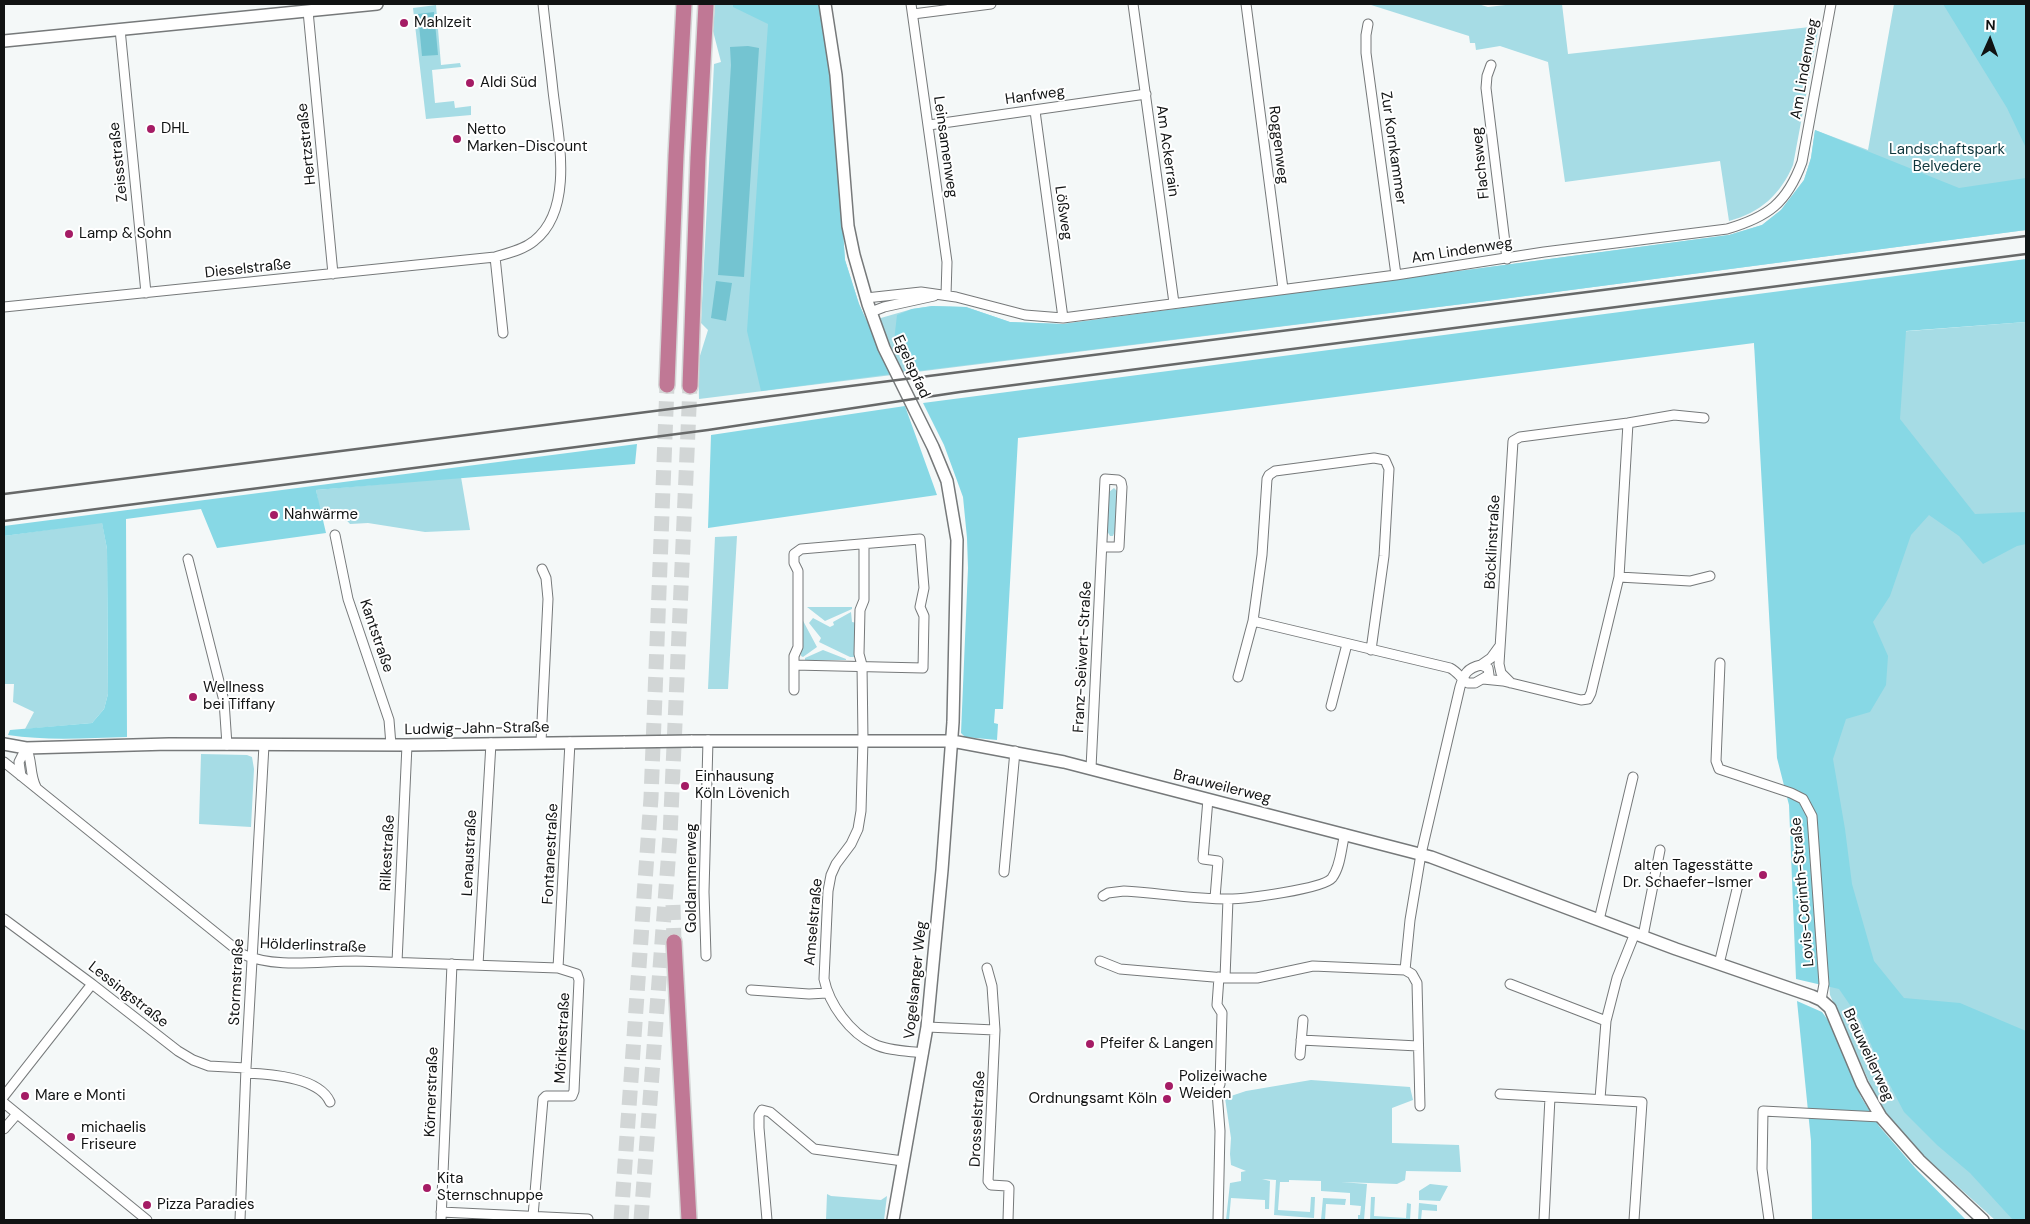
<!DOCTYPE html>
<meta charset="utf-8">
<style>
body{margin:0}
#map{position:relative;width:2030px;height:1224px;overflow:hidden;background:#f4f8f8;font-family:"DM Sans",sans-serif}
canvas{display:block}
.frame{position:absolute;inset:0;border:5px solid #111313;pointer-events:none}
.north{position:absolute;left:1965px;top:15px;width:50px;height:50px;-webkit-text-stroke:4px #fff;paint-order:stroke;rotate:2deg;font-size:14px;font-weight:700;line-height:20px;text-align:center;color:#111313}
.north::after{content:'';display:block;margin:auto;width:18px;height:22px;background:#111313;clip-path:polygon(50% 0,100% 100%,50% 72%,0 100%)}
</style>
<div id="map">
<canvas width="2030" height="1224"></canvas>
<div class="frame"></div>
<div class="north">N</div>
</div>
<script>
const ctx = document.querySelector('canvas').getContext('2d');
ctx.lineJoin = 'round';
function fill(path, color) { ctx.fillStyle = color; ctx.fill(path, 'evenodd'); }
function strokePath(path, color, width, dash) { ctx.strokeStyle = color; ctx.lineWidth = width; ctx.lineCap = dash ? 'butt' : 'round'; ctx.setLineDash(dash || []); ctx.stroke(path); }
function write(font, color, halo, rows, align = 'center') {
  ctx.font = font + ' "DM Sans",sans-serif'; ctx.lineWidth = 4; ctx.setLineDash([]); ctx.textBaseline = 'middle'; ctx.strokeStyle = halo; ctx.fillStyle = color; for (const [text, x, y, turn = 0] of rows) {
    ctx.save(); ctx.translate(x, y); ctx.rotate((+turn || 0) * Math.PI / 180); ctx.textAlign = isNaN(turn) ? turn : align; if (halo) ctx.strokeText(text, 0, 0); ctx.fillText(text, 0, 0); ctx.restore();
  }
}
fill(new Path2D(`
 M 715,4 L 821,4 L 829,41 L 845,260 L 859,304 L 867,322 L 912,309 L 933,306 L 966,307 L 1010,322 L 1063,324 L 1729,235 L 1762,225 L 1781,210 L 1804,180 L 1811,158 L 1815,130 L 1868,150 L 1894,4 L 2026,4 L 2026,230 L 1495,300 L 699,399 L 698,362 L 708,330 L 701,323 L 714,64 L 721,62 L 713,31 Z
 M 1368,4 L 1478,4 L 1488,7 L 1514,4 L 1562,4 L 1568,54 L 1819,26 L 1793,165 C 1781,194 1760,213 1729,221 L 1720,161 L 1565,182 L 1548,62 L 1500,46 L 1476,50 L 1475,43 L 1470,43 L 1469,36 Z
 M 436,5 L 441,65 L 460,63 L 461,67 L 432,70 L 435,103 L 454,101 L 455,108 L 471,106 L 471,115 L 426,119 L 413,8 Z
 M 2026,322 L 2026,1220 L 1995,1220 L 1924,1156 L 1884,1115 L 1830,995 L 1816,818 L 1754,343 Z
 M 461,477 L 470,530 L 425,532 L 368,523 L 350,524 C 345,518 342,518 334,519 L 320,512 L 316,490 Z
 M 1114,488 L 1117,491 L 1115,531 L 1113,536 L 1110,536 L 1107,531 L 1109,492 Z
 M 102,522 L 107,549 L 108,694 L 104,709 L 92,723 L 25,729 L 34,712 L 13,702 L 14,684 L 4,684 L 4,536 Z
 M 737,536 L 728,689 L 708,689 L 715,537 Z
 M 807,607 L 852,607 L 852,609 L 825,621 Z
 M 851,612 L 852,622 L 857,623 L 857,657 L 850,657 L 819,642 L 821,638 L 809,623 L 813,618 L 830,627 L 834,625 L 833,622 Z
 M 801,617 L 817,647 L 803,657 L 801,656 Z
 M 823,650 L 846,659 L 846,660 L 805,660 L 805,658 Z
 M 201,754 L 247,755 L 252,757 L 254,769 L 251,827 L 199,824 Z
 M 1311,1080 L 1410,1087 L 1413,1100 L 1392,1108 L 1392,1143 L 1459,1145 L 1461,1172 L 1406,1171 L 1405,1180 L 1397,1184 L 1341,1182 L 1367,1184 L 1364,1220 L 1358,1220 L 1358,1215 L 1360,1215 L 1361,1206 L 1350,1205 L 1350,1193 L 1321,1191 L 1321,1181 L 1289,1180 L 1289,1182 L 1280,1182 L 1278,1210 L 1310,1212 L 1311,1197 L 1315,1197 L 1314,1218 L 1274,1215 L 1276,1180 L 1262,1179 L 1270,1181 L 1269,1209 L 1265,1209 L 1265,1200 L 1231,1198 L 1229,1220 L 1226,1220 L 1230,1183 L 1241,1181 L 1241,1172 L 1246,1171 L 1231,1165 L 1230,1154 L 1231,1138 L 1225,1098 L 1246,1091 Z
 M 1430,1184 L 1448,1186 L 1440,1201 L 1419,1200 L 1419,1191 Z
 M 827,1194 L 831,1196 L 881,1200 L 887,1196 L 884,1220 L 826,1220 Z
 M 1371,1197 L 1375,1197 L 1374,1216 L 1406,1218 L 1407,1203 L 1411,1204 L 1410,1220 L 1370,1220 Z
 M 1323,1198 L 1346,1199 L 1345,1205 L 1326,1204 L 1325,1220 L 1321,1220 Z
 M 1419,1203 L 1437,1205 L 1437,1211 L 1422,1210 L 1421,1220 L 1418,1220 Z`), '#a6dce5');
fill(new Path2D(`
 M 733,4 L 821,4 L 829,41 L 845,260 L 859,304 L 891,374 L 761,391 L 747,331 L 768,24 L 733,7 Z
 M 1943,4 L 2026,4 L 2026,148 L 2007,108 Z
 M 1815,130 L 1959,188 L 2026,178 L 2026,230 L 1495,300 L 909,372 L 894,341 L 897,315 L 912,309 L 932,306 L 966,307 L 1010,322 L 1063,324 L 1729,235 L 1762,225 L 1781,210 L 1804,180 L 1811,158 Z
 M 2026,259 L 2026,322 L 1906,331 L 1900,419 L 1975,514 L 2026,512 L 2026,544 L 2017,546 L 1983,564 L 1959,536 L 1929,515 L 1911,535 L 1890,596 L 1873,622 L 1888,656 L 1886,685 L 1870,712 L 1846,719 L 1833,759 L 1845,829 L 1852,884 L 1874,961 L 1904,998 L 1960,1003 L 2026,1031 L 2026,1220 L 2013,1220 L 1970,1173 L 1937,1145 L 1904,1112 L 1881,1068 L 1861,1021 L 1839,989 L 1796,979 L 1789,805 L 1777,758 L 1754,343 L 1018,438 L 1003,709 L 995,709 L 994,723 L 998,724 L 997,740 L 965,737 L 961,733 L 968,568 L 967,538 L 963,497 L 944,445 L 923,403 Z
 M 905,406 L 937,495 L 708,528 L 711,435 Z
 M 637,444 L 635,464 L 316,490 L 326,533 L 217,548 L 201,509 L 126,519 L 127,737 C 88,738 46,741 8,735 L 10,730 L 92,723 L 104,709 L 108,694 L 107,549 L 102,523 L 4,536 L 4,526 Z
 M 1797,1001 L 1822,1012 L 1831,1024 L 1861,1097 L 1879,1126 L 1916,1169 L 1966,1220 L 1812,1220 L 1811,1141 Z`), '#87d8e5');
fill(new Path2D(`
 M 434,12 L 438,55 L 422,56 L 418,14 Z
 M 748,46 L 759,48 L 744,277 L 718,275 L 731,65 L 730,47 Z
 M 716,281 L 732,283 L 726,321 L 711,318 Z`), '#74c4d1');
strokePath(new Path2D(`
 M 673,905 L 674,942
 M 621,1220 L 651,798 L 667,385
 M 641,1220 L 670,836 L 690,386`), '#d2d6d6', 15, [15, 8]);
const street = new Path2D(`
 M 911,4 L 947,262 L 946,295
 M 1133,4 L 1174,303
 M 1246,4 L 1283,289
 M 308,11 L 333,274
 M 913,14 L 991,4
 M 1368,24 L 1366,35 L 1366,53 L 1396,275
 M 120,29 L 146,293
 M 1491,65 L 1487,76 L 1486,88 L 1507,259
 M 1035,111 L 1063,318
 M 929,125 L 1146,94
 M 495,257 L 503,333
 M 866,298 L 921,292 L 956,297 L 1025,315 L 1063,318 L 1396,275 L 1544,252 L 1727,229 C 1768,217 1787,203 1802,162 L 1831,4
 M 4,307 L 495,257 C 508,253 523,250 534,241 C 575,209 558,135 553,91 C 550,62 546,33 543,4
 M 871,312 L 884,307 L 934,296
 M 335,535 L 348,599 L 389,720 L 391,745
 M 864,544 L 864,600 L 860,610 L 859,654 L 862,665 L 863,740 L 861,811 L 858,829 L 851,844 L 836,864 L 831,875 L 828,891 L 824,979 C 829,1004 850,1033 874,1044 C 888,1051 908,1051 923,1053
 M 188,559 L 224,701 L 227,745
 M 1619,577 L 1690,581 L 1710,576
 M 1253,621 L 1450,668 C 1458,672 1461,679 1468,683 L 1475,683 L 1489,675 L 1488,668 L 1481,665 C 1467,668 1464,674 1460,687 L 1421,854 L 1410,920 L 1405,970
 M 1720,663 L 1716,761 L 1719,769 L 1791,793 L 1803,799 L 1812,816 L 1824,984 L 1821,1000
 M 794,665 L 923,668 L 924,616 L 920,607 L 924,588 L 920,539 L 801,549 L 794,554 L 794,563 L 798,571 L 798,647 L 794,656 L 794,690
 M 1481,665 L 1491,658 L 1499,647
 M 1238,677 L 1253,621 L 1262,555 L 1267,479 L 1269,475 L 1275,471 L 1374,458 L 1385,460 L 1389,469 L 1384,556 L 1371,650
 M 1483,679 L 1503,681 L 1581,700 L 1588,699 L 1591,693 L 1619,577 L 1628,423
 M 1511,683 L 1501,673 L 1499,664 L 1513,441 L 1520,437 L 1628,423 L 1674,415 L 1704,418
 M 1331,706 L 1347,644
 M 541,742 L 548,599 L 546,578 L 542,569
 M 4,762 L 242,954 C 276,969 319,961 356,961 C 423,963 491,966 558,968 L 577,974 L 579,980 L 574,1091 L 572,1096 L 546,1096 L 543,1099 L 533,1216
 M 1091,768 L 1105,479 L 1118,480 L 1121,482 L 1122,487 L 1119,547 L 1103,547
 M 21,776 L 19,762 L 26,748 C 33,761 29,773 36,787
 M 1208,799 L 1203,859 L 1218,861 L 1215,898
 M 1004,872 L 1015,751
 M 1103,896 L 1108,893 L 1124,891 C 1158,893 1193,899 1228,899 C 1245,899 1323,889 1332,878 C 1341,866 1341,847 1345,834
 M 4,919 L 92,984 L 178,1051 L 193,1060 L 209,1066 L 246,1068
 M 1599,920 L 1633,777
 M 1643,936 L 1660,850
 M 706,956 L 704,892 L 708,740
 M 1100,961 L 1120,969 L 1225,978 L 1257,978 L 1313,966 L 1405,970 L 1412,974 L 1417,983 L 1420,1106
 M 397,962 L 407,745
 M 1719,964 L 1738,885
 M 478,965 L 491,743
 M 558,968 L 570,742
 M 987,968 L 992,986 L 995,1030 L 988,1181 L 991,1185 L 1007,1186 L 1009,1188 L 1008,1220
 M 1225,978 L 1228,899
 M 1510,984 L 1606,1021
 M 751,990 L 809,994 L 827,993
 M 927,1027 L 995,1030
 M 1301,1040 L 1418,1046
 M 1300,1055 L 1303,1020
 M 246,1073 C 270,1074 319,1077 330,1102
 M 1500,1094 L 1642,1102 L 1634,1220
 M 4,1096 L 92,984
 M 1600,1099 L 1606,1021 L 1617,978 L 1635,933
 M 4,1103 L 147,1220
 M 4,1129 L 17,1114
 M 441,1212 L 588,1219
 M 240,1220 L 246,1068 L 264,745
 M 441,1220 L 452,964
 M 767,1220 L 759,1128 L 759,1115 L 762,1110 L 770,1112 L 814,1149 L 903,1161
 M 1218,1220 L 1220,1131 L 1217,1092 L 1220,1084 L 1222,1013 L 1217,1005 L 1219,977
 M 1544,1220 L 1550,1097
 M 1769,1220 L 1762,1169 L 1763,1111 L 1881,1117`);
const secondary = new Path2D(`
 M 825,4 L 836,75 L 848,226 L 854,255 L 868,304 L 884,348 L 933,447 L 947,481 L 957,540 L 953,722 L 942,870 L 927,1027 L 893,1220
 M 4,41 L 377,4
 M 691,741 L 952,741 L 1064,762 L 1431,857 L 1676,949 L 1812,996 L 1821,1000 L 1830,1008 L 1862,1084 L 1881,1117 L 1919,1160 L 1983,1220
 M 4,744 L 26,748 L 169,744 L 407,745 L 625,742`);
const highway = new Path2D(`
 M 667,385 L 676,156 L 684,4
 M 690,386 L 698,158 L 706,4
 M 674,942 L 689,1220`);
strokePath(street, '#76797a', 11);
strokePath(secondary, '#76797a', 14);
strokePath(highway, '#d4d5d5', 18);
strokePath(street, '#fff', 9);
strokePath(secondary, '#fff', 11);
strokePath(highway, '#c07895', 15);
strokePath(new Path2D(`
 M 4,494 L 2026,236
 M 4,521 L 708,430 L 960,392 L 2026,254`), '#676969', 2.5);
const secondaryBridge = new Path2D(`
 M 625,742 L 691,741`);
strokePath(secondaryBridge, '#76797a', 14, []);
strokePath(secondaryBridge, '#fff', 11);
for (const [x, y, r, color] of [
 [404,23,5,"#a51c65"],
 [470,83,5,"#a51c65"],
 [151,129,5,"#a51c65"],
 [457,139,5,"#a51c65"],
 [69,234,5,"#a51c65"],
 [274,515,5,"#a51c65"],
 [193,697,5,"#a51c65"],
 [685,786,5,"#a51c65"],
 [1763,875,5,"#a51c65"],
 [1090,1044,5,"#a51c65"],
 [1169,1086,5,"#a51c65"],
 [25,1096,5,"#a51c65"],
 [1167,1099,5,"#a51c65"],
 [71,1137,5,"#a51c65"],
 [427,1188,5,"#a51c65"],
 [147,1205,5,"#a51c65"]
]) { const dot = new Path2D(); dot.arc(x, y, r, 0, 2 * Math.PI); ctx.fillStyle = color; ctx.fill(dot); strokePath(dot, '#fff', 2); }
write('15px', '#111313', '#fff', [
 ["Mahlzeit",414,23],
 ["Aldi Süd",480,83],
 ["DHL",161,129],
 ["Netto",467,130],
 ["Marken-Discount",467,147],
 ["Lamp & Sohn",79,234],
 ["Nahwärme",284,515],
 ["Wellness",203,688],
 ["bei Tiffany",203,705],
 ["Einhausung",695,777],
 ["Köln Lövenich",695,794],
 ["alten Tagesstätte",1753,866,"right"],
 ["Dr. Schaefer-Ismer",1753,883,"right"],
 ["Pfeifer & Langen",1100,1044],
 ["Polizeiwache",1179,1077],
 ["Weiden",1179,1094],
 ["Mare e Monti",35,1096],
 ["Ordnungsamt Köln",1157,1099,"right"],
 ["michaelis",81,1128],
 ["Friseure",81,1145],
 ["Kita",437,1179],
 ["Sternschnuppe",437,1196],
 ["Pizza Paradies",157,1205]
], 'left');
write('15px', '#111313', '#fff', [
 ["Am Lindenweg",1805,69,-80],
 ["Hanfweg",1035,96,-8],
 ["Hertzstraße",307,144,-96],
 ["Roggenweg",1278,145,83],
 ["Leinsamenweg",945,147,82],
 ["Zur Kornkammer",1393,148,82],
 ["Am Ackerrain",1167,151,82],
 ["Zeissstraße",119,162,-96],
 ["Flachsweg",1481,163,-96],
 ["Lößweg",1063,213,82],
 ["Am Lindenweg",1462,251,-9],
 ["Dieselstraße",248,269,-6],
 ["Egelspfad",911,367,65],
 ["Böcklinstraße",1493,542,-87],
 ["Kantstraße",376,636,71],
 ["Franz-Seiwert-Straße",1083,657,-87],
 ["Ludwig-Jahn-Straße",477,729,-1],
 ["Brauweilerweg",1222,787,14],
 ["Rilkestraße",388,853,-87],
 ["Lenaustraße",470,853,-87],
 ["Fontanestraße",551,854,-87],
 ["Goldammerweg",692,878,-90],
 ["Lovis-Corinth-Straße",1803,892,-95],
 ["Amselstraße",814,922,-85],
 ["Hölderlinstraße",313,946,2],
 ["Vogelsanger Weg",916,980,-84],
 ["Stormstraße",237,982,-87],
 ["Lessingstraße",128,995,38],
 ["Mörikestraße",563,1038,-87],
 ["Brauweilerweg",1868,1055,65],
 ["Körnerstraße",432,1092,-88],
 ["Drosselstraße",978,1119,-87]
]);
write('15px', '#0f373d', '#fff', [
 ["Landschaftspark",1947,150],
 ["Belvedere",1947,167]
]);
</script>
